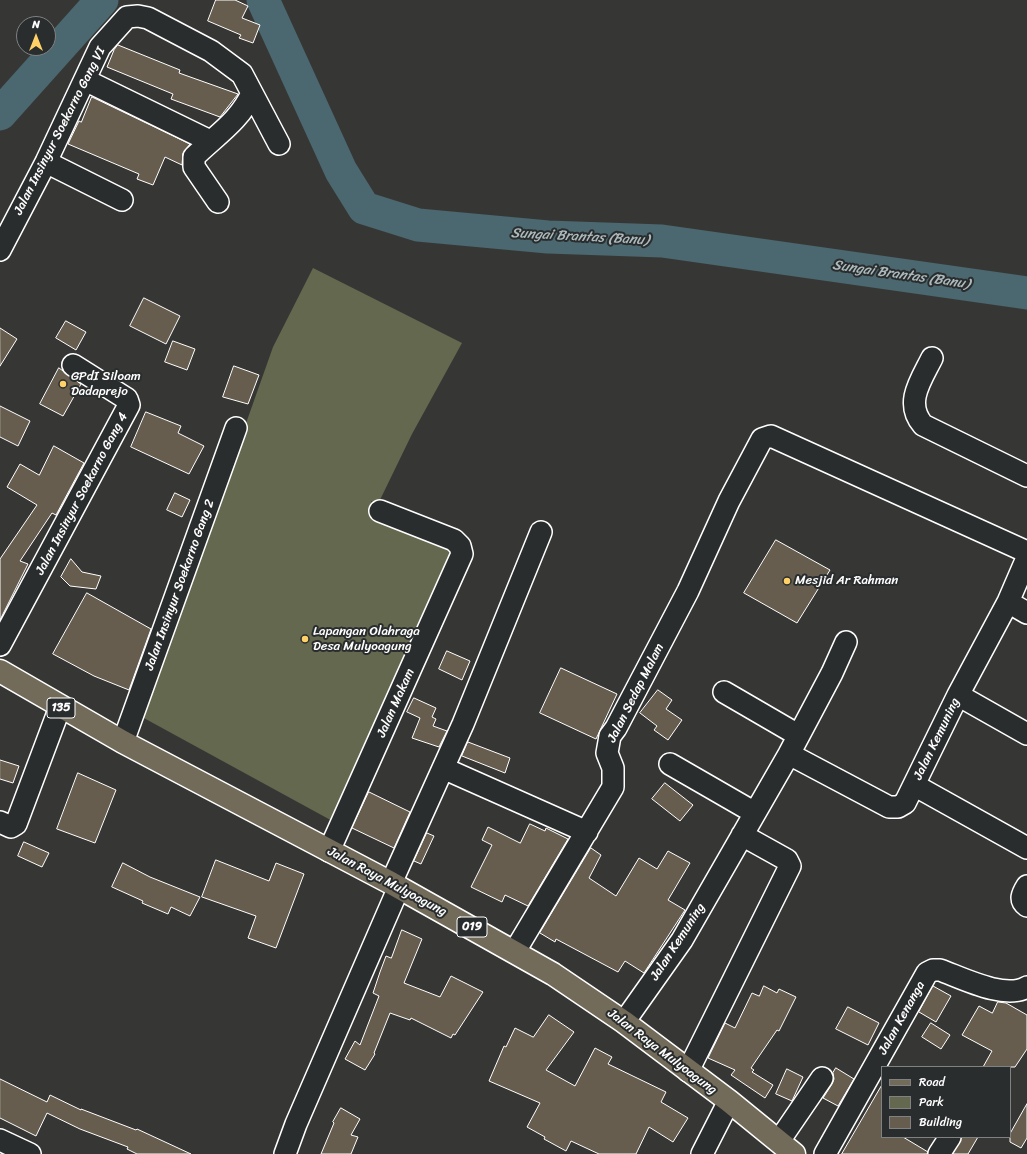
<!DOCTYPE html>
<style>
body{margin:0}
#map{position:relative;width:1027px;height:1154px;overflow:hidden;background:#363734;font-family:Sriracha,sans-serif}
canvas{display:block}
.legend{position:absolute;left:881px;top:1066px;width:130px;height:72px;box-sizing:border-box;background:#2a2d2e;border:1px solid #7f8182;margin:0;padding:5px 7px;list-style:none;font-size:12px;color:#fff}
.legend li{display:flex;align-items:center;gap:8px;height:20px}
.legend b{width:20px;border:1px solid #7f8182}
.north{position:absolute;left:16px;top:16px;width:40px;height:40px;box-sizing:border-box;background:#2a2d2e;border:1px solid #7f8182;border-radius:50%;rotate:0deg;font-size:11px;font-weight:700;line-height:16px;text-align:center;color:#fff}
.north::after{content:'';display:block;margin:auto;width:14px;height:18px;background:#ffd166;clip-path:polygon(50% 0,100% 100%,50% 72%,0 100%)}
</style>
<div id="map">
<canvas width="1027" height="1154"></canvas>
<ul class="legend">
<li><b style="height:5px;background:#726b5a"></b>Road</li>
<li><b style="height:11px;background:#63684e"></b>Park</li>
<li><b style="height:11px;background:#665d4e"></b>Building</li>
</ul>
<div class="north">N</div>
</div>
<script>
const ctx = document.querySelector('canvas').getContext('2d');
ctx.lineJoin = 'round';
function fill(path, color) { ctx.fillStyle = color; ctx.fill(path, 'evenodd'); }
function strokePath(path, color, width, dash) { ctx.strokeStyle = color; ctx.lineWidth = width; ctx.lineCap = dash ? 'butt' : 'round'; ctx.setLineDash(dash || []); ctx.stroke(path); }
function write(font, color, halo, rows, align = 'center') {
  ctx.font = font + ' Sriracha,sans-serif'; ctx.lineWidth = 4; ctx.setLineDash([]); ctx.textBaseline = 'middle'; ctx.strokeStyle = halo; ctx.fillStyle = color; for (const [text, x, y, turn = 0] of rows) {
    ctx.save(); ctx.translate(x, y); ctx.rotate((+turn || 0) * Math.PI / 180); ctx.textAlign = isNaN(turn) ? turn : align; if (halo) ctx.strokeText(text, 0, 0); ctx.fillText(text, 0, 0); ctx.restore();
  }
}
fill(new Path2D(`
 M 313,268 L 462,343 L 412,434 L 378,504 L 371,501 L 373,511 L 453,547 L 457,554 L 336,823 L 142,717 L 273,347 Z`), '#63684e');
strokePath(new Path2D(`
 M 263,0 L 341,171 L 364,208 L 418,225 L 548,237 L 662,241 L 1027,293
 M 0,114 L 102,0`), '#4b676f', 33);
const building = new Path2D(`
 M 216,0 L 235,0 L 248,6 L 242,18 L 260,25 L 253,43 L 239,38 L 241,35 L 208,21 Z
 M 118,45 L 180,70 L 179,73 L 238,94 L 220,117 L 171,99 L 173,94 L 107,67 L 114,50 Z
 M 92,97 L 190,144 L 183,153 L 182,165 L 165,157 L 153,185 L 137,179 L 139,174 L 68,144 L 79,121 L 81,122 Z
 M 144,298 L 180,316 L 166,344 L 130,326 Z
 M 66,321 L 86,332 L 76,350 L 56,338 Z
 M 0,328 L 17,339 L 0,366 Z
 M 173,341 L 195,349 L 187,370 L 165,362 Z
 M 234,366 L 259,375 L 248,404 L 223,397 Z
 M 59,368 L 81,384 L 63,416 L 40,404 Z
 M 0,406 L 30,421 L 18,446 L 0,437 Z
 M 146,412 L 181,426 L 178,433 L 204,446 L 189,474 L 131,447 Z
 M 54,446 L 84,463 L 56,515 L 52,513 L 20,561 L 28,564 L 0,620 L 0,559 L 37,505 L 7,487 L 20,464 L 39,475 Z
 M 175,493 L 190,500 L 182,517 L 167,510 Z
 M 776,540 L 830,570 L 797,623 L 744,593 Z
 M 71,559 L 82,572 L 101,576 L 96,589 L 70,586 L 61,577 Z
 M 87,593 L 151,629 L 129,690 L 94,676 L 53,654 Z
 M 447,651 L 470,661 L 462,680 L 439,669 Z
 M 561,668 L 617,694 L 596,739 L 540,713 Z
 M 658,690 L 672,700 L 666,709 L 682,720 L 668,740 L 654,730 L 657,726 L 640,713 Z
 M 414,698 L 436,708 L 432,717 L 436,719 L 433,726 L 447,731 L 439,747 L 412,738 L 420,718 L 407,712 Z
 M 468,742 L 510,758 L 505,773 L 462,756 Z
 M 0,760 L 19,766 L 13,783 L 0,779 Z
 M 78,773 L 116,790 L 95,843 L 57,829 Z
 M 665,783 L 693,805 L 680,821 L 652,799 Z
 M 369,792 L 410,812 L 394,848 L 352,828 Z
 M 530,824 L 545,831 L 546,828 L 568,839 L 528,906 L 505,895 L 502,902 L 471,887 L 492,845 L 482,840 L 488,827 L 520,843 Z
 M 427,833 L 434,836 L 421,864 L 414,861 Z
 M 24,842 L 49,853 L 42,867 L 18,856 Z
 M 591,848 L 601,855 L 589,878 L 616,896 L 639,858 L 657,869 L 668,851 L 690,863 L 668,900 L 685,910 L 644,973 L 625,961 L 618,972 L 556,939 L 555,942 L 540,933 Z
 M 216,860 L 269,881 L 276,863 L 304,874 L 276,948 L 248,938 L 256,916 L 202,897 Z
 M 123,863 L 150,877 L 200,897 L 190,916 L 171,907 L 168,914 L 142,903 L 143,901 L 112,887 Z
 M 402,930 L 422,939 L 404,983 L 440,997 L 451,976 L 483,992 L 455,1035 L 453,1034 L 451,1038 L 411,1018 L 410,1020 L 390,1013 L 374,1053 L 375,1054 L 365,1070 L 345,1059 L 355,1041 L 360,1045 L 379,996 L 373,993 L 380,972 L 386,956 L 391,958 Z
 M 764,986 L 777,993 L 779,989 L 796,997 L 779,1031 L 777,1030 L 751,1068 L 754,1070 L 752,1072 L 773,1085 L 765,1098 L 731,1075 L 735,1070 L 708,1058 L 725,1023 L 735,1028 L 752,993 L 759,996 Z
 M 933,986 L 951,996 L 936,1022 L 919,1012 Z
 M 998,1002 L 1006,1003 L 1027,1015 L 1027,1049 L 1015,1067 L 983,1067 L 992,1051 L 962,1035 L 979,1006 L 992,1013 Z
 M 848,1007 L 879,1023 L 868,1045 L 836,1029 Z
 M 549,1015 L 574,1032 L 546,1070 L 575,1086 L 595,1048 L 612,1057 L 608,1064 L 666,1092 L 661,1102 L 688,1118 L 673,1142 L 649,1127 L 636,1154 L 599,1154 L 571,1141 L 566,1151 L 544,1139 L 545,1137 L 527,1127 L 540,1103 L 489,1081 L 504,1046 L 506,1047 L 515,1028 L 533,1037 Z
 M 931,1023 L 950,1035 L 941,1049 L 922,1037 Z
 M 836,1068 L 854,1079 L 838,1106 L 823,1098 L 832,1084 L 834,1079 L 833,1073 Z
 M 787,1069 L 803,1077 L 792,1101 L 776,1094 Z
 M 0,1079 L 47,1102 L 50,1095 L 81,1110 L 81,1109 L 136,1130 L 137,1129 L 191,1154 L 137,1154 L 127,1149 L 128,1147 L 80,1129 L 47,1113 L 36,1136 L 0,1118 Z
 M 882,1085 L 882,1137 L 903,1137 L 928,1152 L 927,1154 L 842,1154 Z
 M 1027,1104 L 1027,1138 L 1021,1148 L 1010,1142 L 1010,1134 Z
 M 341,1108 L 360,1119 L 351,1135 L 358,1137 L 351,1154 L 321,1154 L 334,1123 L 333,1122 Z
 M 962,1137 L 978,1137 L 968,1154 L 953,1154 Z`);
fill(building, '#665d4e');
strokePath(building, '#fff', 1);
const minor = new Path2D(`
 M 85,80 L 210,141
 M 46,162 L 122,200
 M 218,202 L 194,167 L 194,157 C 215,136 240,121 252,93
 M 0,250 L 46,162 L 100,47 L 127,17 L 138,16 L 148,18 L 211,51 L 242,74 L 279,144
 M 932,358 C 921,380 904,403 923,425 L 1027,476
 M 1008,602 L 1027,613
 M 0,645 L 129,405 L 127,399 L 73,365
 M 724,692 L 798,735
 M 958,695 L 1027,734
 M 123,742 L 236,428
 M 789,754 L 889,807 L 898,807 L 905,803 L 958,695 L 1008,602 L 1027,558
 M 670,764 L 755,813
 M 443,768 L 587,832
 M 914,785 L 1027,848
 M 0,822 L 11,827 L 16,824 L 60,707
 M 329,851 L 462,554 L 460,546 L 454,540 L 380,511
 M 391,883 L 463,724 L 541,532
 M 1027,886 C 1022,894 1019,900 1027,906
 M 515,951 L 613,787 L 613,768 L 607,753 L 610,736 L 616,728 L 688,591 L 729,501 L 762,439 L 771,436 L 1027,552
 M 624,1022 L 682,940 L 789,754 L 832,673 L 846,642
 M 688,1071 L 790,866 L 787,860 L 742,835
 M 0,1140 L 30,1154
 M 779,1141 L 822,1078
 M 285,1154 L 296,1124 L 399,887
 M 702,1154 L 729,1101
 M 825,1154 L 927,973 L 933,970 L 940,970 C 962,978 1005,1000 1027,987
 M 939,1154 L 950,1137`);
const primary = new Path2D(`
 M 0,671 L 123,742 L 391,883 L 553,974 L 624,1022 L 729,1101 L 794,1154`);
strokePath(minor, '#fff', 24);
strokePath(primary, '#fff', 25);
strokePath(minor, '#2a2d2e', 21);
strokePath(primary, '#726b5a', 22);
for (const [x, y, r, color] of [
 [63,384,4,"#ffd166"],
 [787,581,4,"#ffd166"],
 [305,639,4,"#ffd166"]
]) { const dot = new Path2D(); dot.arc(x, y, r, 0, 2 * Math.PI); ctx.fillStyle = color; ctx.fill(dot); strokePath(dot, '#2a2d2e', 1.5); }
for (const [x, y, w] of [
 [61,708,28],
 [472,927,30]
]) { const box = new Path2D(); box.roundRect(x - w / 2, y - 10, w, 20, 3); ctx.fillStyle = '#2a2d2e'; ctx.fill(box); strokePath(box, '#fff', 1); }
write('bold 12px', '#fff', null, [
 ["135",61,708],
 ["019",472,927]
]);
write('13px', '#fff', '#2a2d2e', [
 ["Jalan Insinyur Soekarno Gang VI",60,131,-63],
 ["Jalan Insinyur Soekarno Gang 4",82,494,-62],
 ["Jalan Insinyur Soekarno Gang 2",180,585,-70],
 ["Jalan Sedap Malam",636,693,-63],
 ["Jalan Makam",396,703,-66],
 ["Jalan Kemuning",937,739,-64],
 ["Jalan Raya Mulyoagung",387,882,28],
 ["Jalan Kemuning",678,942,-57],
 ["Jalan Kenanga",902,1018,-61],
 ["Jalan Raya Mulyoagung",662,1052,37]
]);
write('13px', '#fff', '#2a2d2e', [
 ["GPdI Siloam",71,377],
 ["Dadaprejo",71,392],
 ["Mesjid Ar Rahman",795,581],
 ["Lapangan Olahraga",313,632],
 ["Desa Mulyoagung",313,647]
], 'left');
write('italic 14px', '#aebbbe', '#2a2d2e', [
 ["Sungai Brantas (Banu)",580,237,3],
 ["Sungai Brantas (Banu)",901,275,8]
]);
</script>
